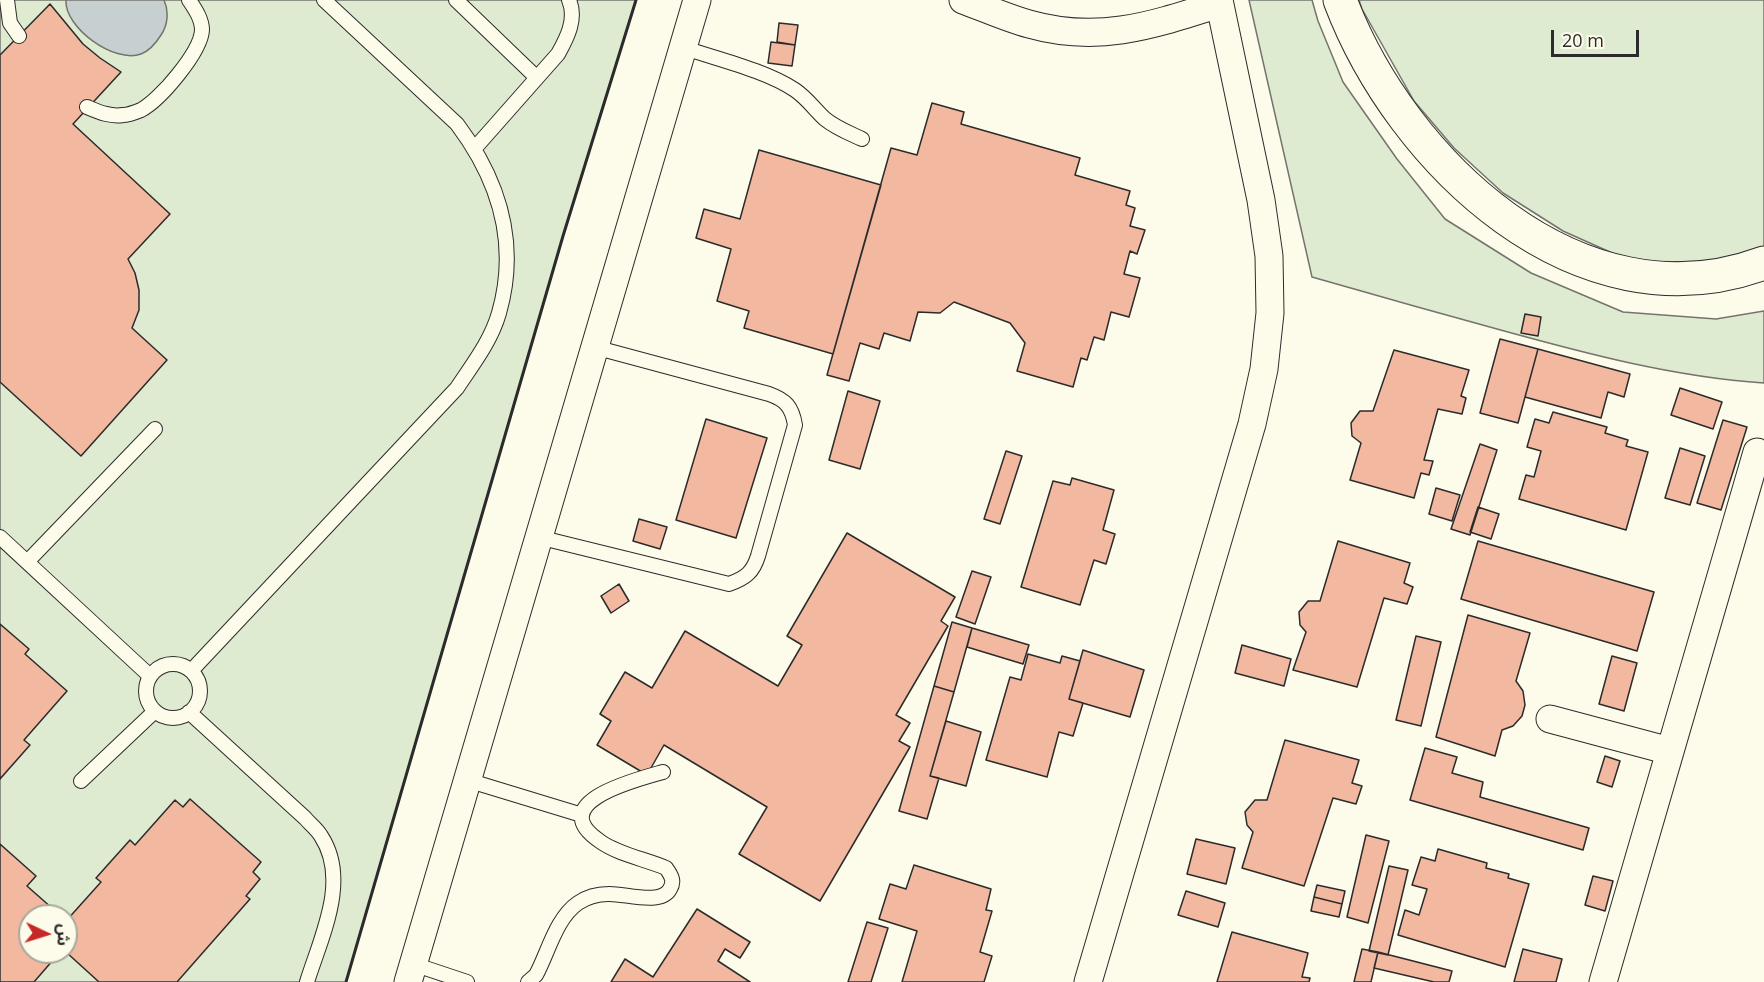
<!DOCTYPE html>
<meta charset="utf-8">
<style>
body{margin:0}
#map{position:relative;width:1764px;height:982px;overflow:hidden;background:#fdfbea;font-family:"Open Sans","Noto Sans Arabic",sans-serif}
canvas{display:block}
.north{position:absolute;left:18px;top:904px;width:60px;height:60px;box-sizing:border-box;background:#fdfbea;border:2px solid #a9a89e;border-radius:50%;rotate:94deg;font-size:16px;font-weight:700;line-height:24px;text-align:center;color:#2b2b2b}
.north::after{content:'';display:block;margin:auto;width:21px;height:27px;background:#c62828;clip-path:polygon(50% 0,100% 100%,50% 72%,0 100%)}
.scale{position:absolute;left:1551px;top:30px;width:88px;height:27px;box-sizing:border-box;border:3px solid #2b2b2b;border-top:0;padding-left:8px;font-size:18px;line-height:21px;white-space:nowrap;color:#2b2b2b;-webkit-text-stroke:4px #fdfbea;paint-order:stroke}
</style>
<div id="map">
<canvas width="1764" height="982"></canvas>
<div class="north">ش</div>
<div class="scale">20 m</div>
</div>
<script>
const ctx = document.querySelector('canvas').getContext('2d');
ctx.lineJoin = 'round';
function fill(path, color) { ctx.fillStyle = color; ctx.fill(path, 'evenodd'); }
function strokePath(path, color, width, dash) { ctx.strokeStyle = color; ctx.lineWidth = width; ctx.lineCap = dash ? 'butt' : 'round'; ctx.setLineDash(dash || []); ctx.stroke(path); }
const green = new Path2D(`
 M 0,0 L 636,0 L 563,236 L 346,982 L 0,982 ZM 30,916 L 66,916 L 66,952 L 30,952 Z
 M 1249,0 L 1312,0 L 1318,21 L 1343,82 L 1397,159 L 1445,219 L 1531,273 L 1623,312 L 1716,319 L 1764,311 L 1764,383 C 1673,377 1584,353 1497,329 C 1435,312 1374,295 1312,277 Z
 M 1359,0 L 1764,0 L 1764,254 L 1744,263 L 1630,261 L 1563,231 L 1503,193 L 1454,148 L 1414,101 L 1362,9 Z`);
fill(green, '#deebd1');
strokePath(green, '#74746e', 1.5);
const water = new Path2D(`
 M 66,0 L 164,0 C 169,11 168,25 161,35 C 156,43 149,51 141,54 C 114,64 64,27 66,0 Z`);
fill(water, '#c7d0d0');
strokePath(water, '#74746e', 1.5);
const building = new Path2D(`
 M 50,4 L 83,44 L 100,58 L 121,72 L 73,124 L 170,214 L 128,259 L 135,273 L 139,290 L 139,310 L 132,328 L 167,360 L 81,456 L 0,382 L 0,55 Z
 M 779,23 L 798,25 L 795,45 L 777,42 Z
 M 771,42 L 795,45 L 792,66 L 768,63 Z
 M 932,103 L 964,112 L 961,124 L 1080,158 L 1075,175 L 1130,191 L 1126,205 L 1135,208 L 1130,226 L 1145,230 L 1137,254 L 1130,251 L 1124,274 L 1140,278 L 1129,317 L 1111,312 L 1104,340 L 1094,337 L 1087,360 L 1081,358 L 1073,387 L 1017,371 L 1025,343 L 1010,323 L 954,302 L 940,313 L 918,312 L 910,341 L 884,333 L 879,349 L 860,343 L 849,381 L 827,375 L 891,148 L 917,155 Z
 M 759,150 L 881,185 L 833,354 L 744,328 L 749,311 L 717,301 L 731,249 L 696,238 L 704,209 L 740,219 Z
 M 1525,314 L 1541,317 L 1538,336 L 1521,333 Z
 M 1500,339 L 1538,349 L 1518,423 L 1480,413 Z
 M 1538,349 L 1630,374 L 1624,397 L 1608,392 L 1601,418 L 1525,397 Z
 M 1394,350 L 1469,370 L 1461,396 L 1466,398 L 1462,414 L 1438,409 L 1424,460 L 1433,461 L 1429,475 L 1421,473 L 1414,498 L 1350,480 L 1361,443 L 1352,436 L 1351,423 L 1360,411 L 1373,411 Z
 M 1680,388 L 1722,402 L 1713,429 L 1671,415 Z
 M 848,391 L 880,401 L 860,469 L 829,460 Z
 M 1553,412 L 1607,427 L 1605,433 L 1628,440 L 1626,446 L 1648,452 L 1626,530 L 1519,499 L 1526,475 L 1534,477 L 1541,451 L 1527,447 L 1535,419 L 1549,423 Z
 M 706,419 L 767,438 L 736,538 L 676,520 Z
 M 1723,420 L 1747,427 L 1721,510 L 1697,503 Z
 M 1480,444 L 1497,450 L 1470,535 L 1451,529 Z
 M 1680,448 L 1705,456 L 1690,505 L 1665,498 Z
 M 1006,451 L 1022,456 L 1000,524 L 984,519 Z
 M 1072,478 L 1114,490 L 1103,530 L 1115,534 L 1106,564 L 1094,560 L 1080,605 L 1021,587 L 1053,481 L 1070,485 Z
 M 1436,488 L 1460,495 L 1452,521 L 1429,514 Z
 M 1478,507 L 1499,514 L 1491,539 L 1470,532 Z
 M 639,519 L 667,527 L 660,549 L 633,541 Z
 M 847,533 L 955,597 L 941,621 L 948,626 L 896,715 L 910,723 L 899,741 L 910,747 L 820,901 L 739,854 L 767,807 L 664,745 L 647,775 L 597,745 L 611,721 L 600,714 L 625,672 L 652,688 L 685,631 L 778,686 L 802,645 L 787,636 Z
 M 1338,541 L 1410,563 L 1404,583 L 1413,587 L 1407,604 L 1384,598 L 1357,687 L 1293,670 L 1306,632 L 1300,625 L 1299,612 L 1308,601 L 1320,601 Z
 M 1478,541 L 1654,592 L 1637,651 L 1461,599 Z
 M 972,571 L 991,577 L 975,624 L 956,617 Z
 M 619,584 L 629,601 L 611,613 L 601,596 Z
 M 1468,615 L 1530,633 L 1516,681 L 1523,691 L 1525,705 L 1522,716 L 1513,726 L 1502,730 L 1495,756 L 1436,737 Z
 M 952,622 L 972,628 L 954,692 L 934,686 Z
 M 0,624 L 29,649 L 25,654 L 67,691 L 24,740 L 30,745 L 0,779 Z
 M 972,628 L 1029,645 L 1023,664 L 967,647 Z
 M 1416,636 L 1441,642 L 1421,726 L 1396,720 Z
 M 1242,645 L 1291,659 L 1284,686 L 1235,673 Z
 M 1083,650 L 1144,670 L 1130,717 L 1069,699 Z
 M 1028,654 L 1060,663 L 1062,656 L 1080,661 L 1069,699 L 1083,703 L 1073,736 L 1059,732 L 1047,777 L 986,760 L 1010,677 L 1021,680 Z
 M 1612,656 L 1637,663 L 1624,711 L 1599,704 Z
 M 934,686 L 954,692 L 930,776 L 939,778 L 927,819 L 899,811 Z
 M 946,721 L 981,732 L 966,786 L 930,776 Z
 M 1285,740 L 1359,760 L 1352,783 L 1362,786 L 1356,804 L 1333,798 L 1304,886 L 1242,868 L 1253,832 L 1247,825 L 1245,812 L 1255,800 L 1267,800 Z
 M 1425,748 L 1457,757 L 1452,773 L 1483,782 L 1480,797 L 1589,828 L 1583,850 L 1410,800 Z
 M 1605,756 L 1620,761 L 1612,787 L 1597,782 Z
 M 190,799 L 261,862 L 253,872 L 260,879 L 246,896 L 250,899 L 177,982 L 99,982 L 66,952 L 66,921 L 101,882 L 96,878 L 130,840 L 135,845 L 175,800 L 183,807 Z
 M 1366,835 L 1389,841 L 1368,923 L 1347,917 Z
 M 1196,839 L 1235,848 L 1226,884 L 1187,874 Z
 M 0,844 L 36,876 L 27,886 L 61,916 L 30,916 L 30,952 L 60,952 L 34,982 L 0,982 Z
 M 1438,849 L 1487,863 L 1486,868 L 1509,874 L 1508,878 L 1529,884 L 1505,967 L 1398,935 L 1405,910 L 1419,915 L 1427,889 L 1412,885 L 1421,857 L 1435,861 Z
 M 914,865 L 991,889 L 986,910 L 992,911 L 980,952 L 992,956 L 984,982 L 902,982 L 917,931 L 879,919 L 890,884 L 906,889 Z
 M 1389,866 L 1408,870 L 1388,955 L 1369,951 Z
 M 1593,876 L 1613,881 L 1605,911 L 1585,905 Z
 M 1317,885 L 1345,891 L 1342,904 L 1314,897 Z
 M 1186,891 L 1225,903 L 1218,927 L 1178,915 Z
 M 1314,897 L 1342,904 L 1339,917 L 1311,911 Z
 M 697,909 L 750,942 L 740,958 L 725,949 L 718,961 L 750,982 L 611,982 L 625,959 L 653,977 Z
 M 867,922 L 888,928 L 871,982 L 848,982 Z
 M 1232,932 L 1308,953 L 1302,977 L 1310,978 L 1309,982 L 1217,982 Z
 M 1362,949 L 1378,952 L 1371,982 L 1354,982 Z
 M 1523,949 L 1562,959 L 1556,982 L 1514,982 Z
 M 1378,952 L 1452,971 L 1449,982 L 1434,982 L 1374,968 Z`);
fill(building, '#f2b8a0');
strokePath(building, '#2b2b2b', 1.5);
const service = new Path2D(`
 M 7,0 L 10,23 L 19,36
 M 456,0 L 536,77
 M 682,47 C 716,59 765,70 795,90 C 807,98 815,110 825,119 C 836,128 849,133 862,139
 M 87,107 C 99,112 110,117 123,115 C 128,115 136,112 141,110 C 160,100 201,52 202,30 C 202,19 195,9 189,0
 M 475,148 L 558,54 C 567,38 577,19 569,0
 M 0,537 L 150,676
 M 538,537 L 729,584 C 746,578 753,572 758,556 L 795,425 C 792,407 786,400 769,394 L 594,347
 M 27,562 L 155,429
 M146 691a27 27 0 1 1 54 0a27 27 0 1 1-54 0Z
 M 191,671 L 457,388 C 473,364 491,341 499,313 C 519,243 499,180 457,124 L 324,0
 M 189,712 L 305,818 C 310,824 317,829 321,836 C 350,880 321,937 307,982
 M 467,780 L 582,815
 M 81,781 L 155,711
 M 413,964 L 467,982
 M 528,982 L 536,975 C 548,953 556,918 578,903 C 587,897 597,894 608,894 C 624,893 661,906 670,889 C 675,881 671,875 666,868 C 645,859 620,855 601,842 C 542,803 635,780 663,772`);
const minor = new Path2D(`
 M 963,0 C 985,8 1007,18 1029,24 C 1099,44 1153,25 1219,4
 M 1550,719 L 1670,751
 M 408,982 L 697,0
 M 1088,982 L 1252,424 L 1264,369 L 1270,313 L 1269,256 L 1261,200 L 1219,0
 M 1603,982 L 1757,452`);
const trunk = new Path2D(`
 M 1340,0 C 1401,162 1579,332 1764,263`);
strokePath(service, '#2b2b2b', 16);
strokePath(minor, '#2b2b2b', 29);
strokePath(trunk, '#2b2b2b', 35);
strokePath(service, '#fdfbea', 14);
strokePath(minor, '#fdfbea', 27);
strokePath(trunk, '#fdfbea', 33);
strokePath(new Path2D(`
 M 346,982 L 563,236 L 636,0`), '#2b2b2b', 3);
</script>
